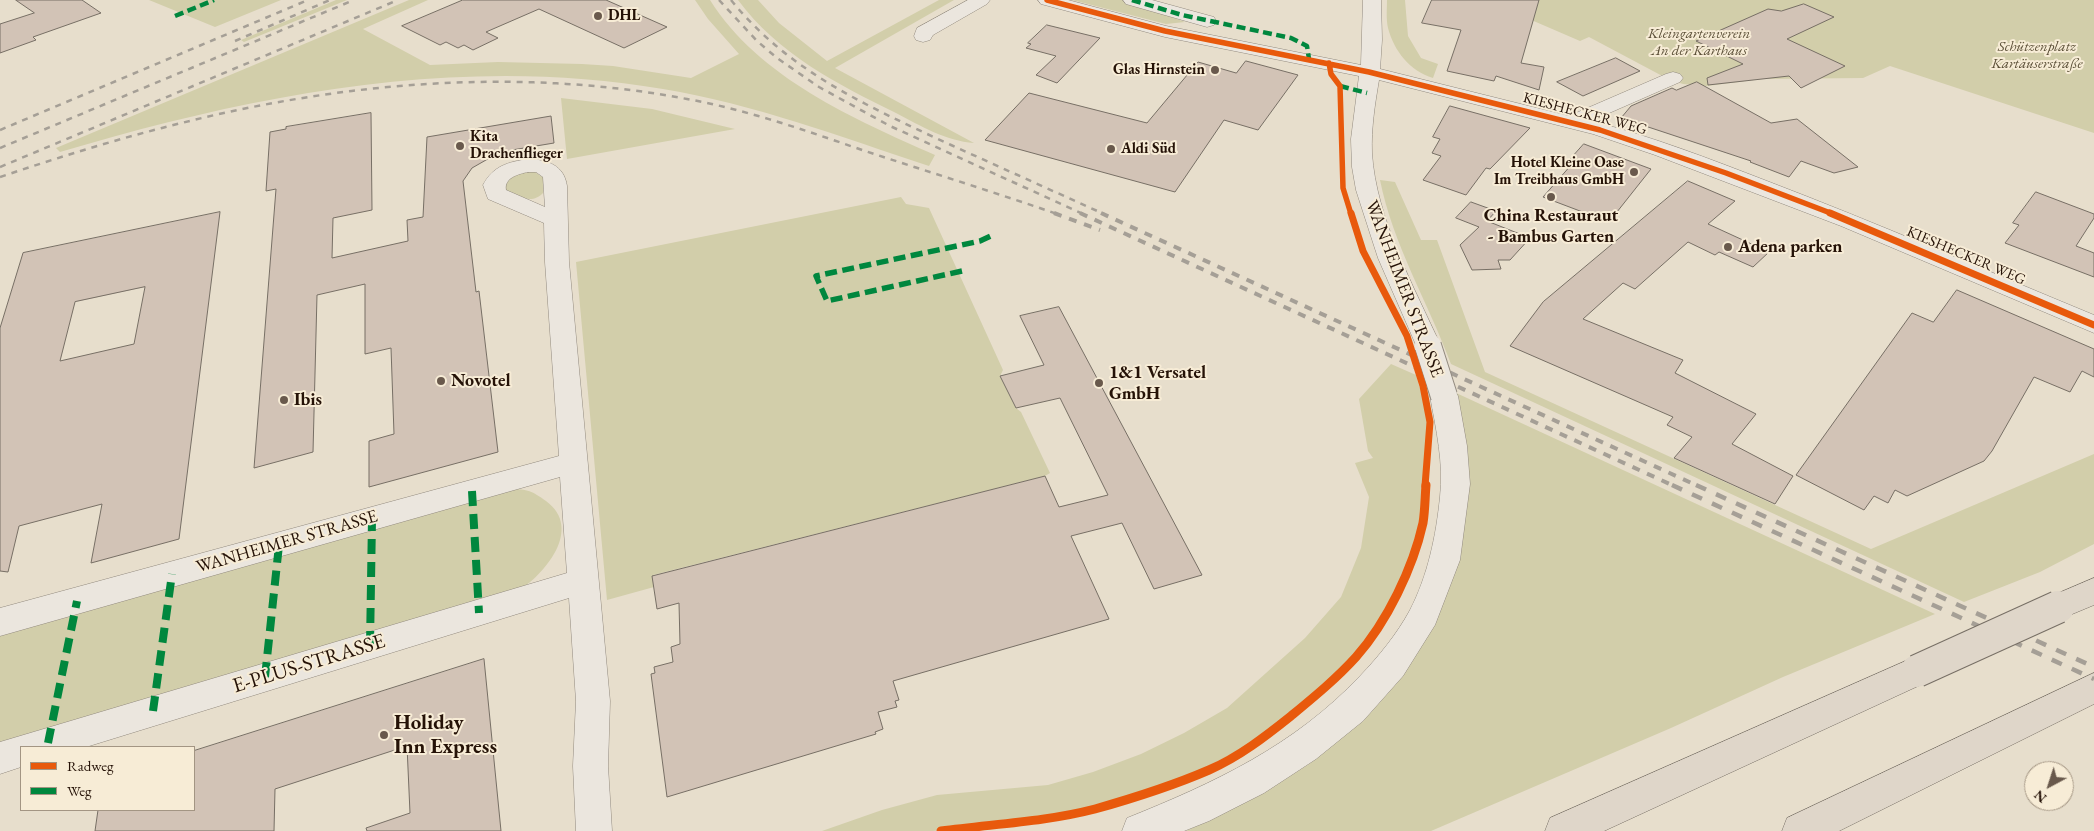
<!DOCTYPE html>
<meta charset="utf-8">
<style>
body{margin:0}
#map{position:relative;width:2094px;height:831px;overflow:hidden;background:#e7decc;font-family:"EB Garamond",serif}
canvas{display:block}
.legend{position:absolute;left:20px;top:746px;width:175px;height:65px;box-sizing:border-box;background:#f7ecd6;border:1px solid #a39583;margin:0;padding:6px 9px;list-style:none;font-size:15px;color:#251207}
.legend li{display:flex;align-items:center;gap:10px;height:25px}
.legend b{width:25px;border:1px solid #a39583}
.north{position:absolute;left:2024px;top:761px;width:50px;height:50px;box-sizing:border-box;background:#f7ecd6;border:1px solid #a39583;border-radius:50%;rotate:220deg;font-size:14px;font-weight:700;line-height:20px;text-align:center;color:#251207}
.north::after{content:'';display:block;margin:auto;width:18px;height:22px;background:#69594c;clip-path:polygon(50% 0,100% 100%,50% 72%,0 100%)}
</style>
<div id="map">
<canvas width="2094" height="831"></canvas>
<ul class="legend">
<li><b style="height:6px;background:#e8590c"></b>Radweg</li>
<li><b style="height:6px;background:#00873e"></b>Weg</li>
</ul>
<div class="north">N</div>
</div>
<script>
const ctx = document.querySelector('canvas').getContext('2d');
ctx.lineJoin = 'round';
function fill(path, color) { ctx.fillStyle = color; ctx.fill(path, 'evenodd'); }
function strokePath(path, color, width, dash) { ctx.strokeStyle = color; ctx.lineWidth = width; ctx.lineCap = dash ? 'butt' : 'round'; ctx.setLineDash(dash || []); ctx.stroke(path); }
function write(font, color, halo, rows, align = 'center') {
  ctx.font = font + ' "EB Garamond",serif'; ctx.lineWidth = 4; ctx.setLineDash([]); ctx.textBaseline = 'middle'; ctx.strokeStyle = halo; ctx.fillStyle = color; for (const [text, x, y, turn = 0] of rows) {
    ctx.save(); ctx.translate(x, y); ctx.rotate((+turn || 0) * Math.PI / 180); ctx.textAlign = isNaN(turn) ? turn : align; if (halo) ctx.strokeText(text, 0, 0); ctx.fillText(text, 0, 0); ctx.restore();
  }
}
fill(new Path2D(`
 M 149,0 L 281,0 L 215,27 Z
 M 336,0 L 347,0 L 244,42 L 241,40 Z
 M 409,0 L 428,0 L 363,29 L 430,65 L 498,62 L 582,64 L 613,66 L 691,78 L 739,54 L 708,19 L 695,0 L 710,0 C 759,78 854,119 935,155 L 929,166 C 841,137 754,104 663,89 C 461,54 254,94 60,152 L 56,148 Z
 M 738,0 L 758,0 L 779,23 L 827,61 L 939,0 L 954,0 L 835,68 L 974,143 C 946,141 921,126 896,113 C 837,84 778,54 738,0 Z
 M 1072,0 L 1125,0 L 1185,22 L 1166,24 Z
 M 1387,0 L 1405,0 L 1408,36 L 1421,58 L 1438,64 L 1433,78 C 1410,71 1394,51 1388,28 C 1386,19 1387,9 1387,0 Z
 M 1485,0 L 2094,0 L 2094,133 L 1890,66 L 1863,78 L 1762,79 L 1707,86 L 1683,84 L 1668,79 L 1589,37 L 1580,41 Z
 M 561,98 L 652,109 L 735,129 L 567,159 Z
 M 526,172 L 535,172 L 544,178 L 543,193 C 532,205 518,196 505,191 L 505,181 L 510,176 Z
 M 1380,180 L 1395,182 L 1421,240 L 1437,240 L 1485,372 L 1871,549 L 2094,454 L 2094,544 L 2040,572 L 1964,602 L 1451,364 C 1428,302 1393,245 1380,180 Z
 M 901,197 L 906,204 L 929,208 L 1003,370 L 1000,376 L 1016,408 L 1021,412 L 1050,473 L 1045,476 L 653,575 L 654,587 L 607,600 L 576,262 Z
 M 1391,364 L 1416,375 C 1420,390 1427,406 1428,422 C 1429,432 1427,443 1427,453 C 1425,501 1418,546 1397,590 C 1330,722 1192,790 1051,815 C 1025,820 998,822 972,825 C 959,826 946,830 933,831 C 899,831 857,831 822,831 L 882,810 L 937,795 L 1048,785 L 1093,772 L 1141,754 L 1184,733 L 1227,708 L 1305,638 L 1341,597 L 1361,548 L 1369,497 L 1355,463 L 1373,458 L 1368,451 L 1359,399 Z
 M 1454,392 L 1935,614 L 1783,677 L 1671,728 L 1431,831 L 1186,831 L 1268,790 L 1309,764 L 1349,731 L 1432,622 Z
 M 510,489 C 528,489 532,491 546,501 C 584,529 544,575 517,592 L 0,749 L 0,630 Z`), '#d2ceaa');
const building = new Path2D(`
 M 16,0 L 82,0 L 101,13 L 33,37 L 36,40 L 0,53 L 0,24 L 34,13 Z
 M 463,0 L 606,0 L 667,27 L 624,48 L 539,9 L 486,32 L 498,38 L 473,50 L 464,45 L 458,48 L 446,42 L 440,45 L 402,26 Z
 M 1432,0 L 1539,0 L 1521,63 L 1544,67 L 1539,90 L 1496,76 L 1494,81 L 1447,71 L 1461,30 L 1422,23 Z
 M 1804,4 L 1834,17 L 1787,39 L 1845,66 L 1801,88 L 1789,76 L 1708,85 L 1707,78 L 1743,64 L 1696,41 L 1768,9 L 1781,11 Z
 M 1047,25 L 1100,38 L 1057,83 L 1036,75 L 1056,56 L 1026,48 L 1031,44 L 1028,43 Z
 M 1616,58 L 1640,71 L 1583,96 L 1557,82 Z
 M 1246,61 L 1298,75 L 1258,130 L 1224,120 L 1175,192 L 985,140 L 1029,93 L 1147,123 L 1198,62 L 1236,73 Z
 M 1697,82 L 1771,123 L 1797,119 L 1858,167 L 1834,173 L 1801,161 L 1789,177 L 1750,162 L 1751,161 L 1621,118 L 1631,106 L 1672,88 L 1676,90 Z
 M 1450,106 L 1530,128 L 1490,169 L 1486,168 L 1466,195 L 1423,180 L 1441,156 L 1432,153 L 1440,139 L 1433,137 Z
 M 371,113 L 372,210 L 333,218 L 332,258 L 408,241 L 407,220 L 423,217 L 427,137 L 551,116 L 554,143 L 500,152 L 472,168 L 463,181 L 476,292 L 479,291 L 498,452 L 369,487 L 369,441 L 394,434 L 391,348 L 365,354 L 365,284 L 317,295 L 313,452 L 254,468 L 276,189 L 266,191 L 270,132 L 286,129 L 286,127 Z
 M 1584,144 L 1651,169 L 1609,222 L 1543,197 L 1572,164 L 1568,162 Z
 M 1688,181 L 1735,201 L 1708,224 L 1769,252 L 1753,267 L 1719,252 L 1715,255 L 1688,242 L 1635,289 L 1623,283 L 1583,319 L 1683,360 L 1675,373 L 1756,414 L 1732,444 L 1793,476 L 1775,504 L 1674,458 L 1692,437 L 1667,425 L 1673,417 L 1510,346 L 1543,302 Z
 M 2036,192 L 2094,214 L 2094,218 L 2076,246 L 2094,253 L 2094,277 L 2005,243 L 2019,225 L 2013,223 Z
 M 1471,202 L 1496,211 L 1487,221 L 1530,238 L 1510,260 L 1498,260 L 1501,269 L 1472,270 L 1460,245 L 1479,227 L 1456,218 Z
 M 220,212 L 179,539 L 91,563 L 102,504 L 19,526 L 8,572 L 0,571 L 0,328 L 23,253 ZM 145,287 L 134,344 L 60,361 L 75,302 Z
 M 1957,290 L 2094,349 L 2094,377 L 2082,371 L 2070,392 L 2034,377 L 1992,451 L 1984,461 L 1907,496 L 1895,490 L 1888,503 L 1874,496 L 1864,510 L 1796,475 L 1912,313 L 1933,322 Z
 M 1059,307 L 1202,575 L 1154,589 L 1122,523 L 1071,536 L 1109,619 L 893,681 L 899,700 L 895,701 L 897,707 L 878,712 L 883,729 L 875,732 L 876,734 L 667,797 L 651,674 L 655,673 L 654,667 L 673,662 L 671,647 L 680,644 L 679,603 L 657,609 L 652,576 L 1045,476 L 1059,507 L 1108,495 L 1060,398 L 1016,408 L 1000,376 L 1044,365 L 1020,316 Z
 M 484,659 L 501,831 L 367,831 L 366,828 L 410,813 L 407,746 L 275,789 L 274,831 L 95,831 L 98,810 L 194,810 L 194,751 Z`);
fill(building, '#d2c3b6');
strokePath(building, '#776f65', 1);
const minor = new Path2D(`
 M 968,0 L 990,0 L 987,4 L 933,35 L 930,40 L 923,42 L 916,40 L 914,36 L 917,28 Z
 M 1038,0 L 1068,0 L 1166,26 L 1361,65 L 1363,0 L 1381,0 L 1382,40 L 1380,69 L 1569,116 L 1666,74 L 1673,72 L 1680,74 L 1683,78 L 1680,82 L 1591,121 C 1651,136 1710,159 1767,181 C 1877,223 1985,270 2094,315 L 2094,333 L 1841,226 L 1655,155 L 1593,134 L 1379,80 C 1375,104 1371,128 1372,153 C 1376,218 1414,287 1441,346 L 1437,352 L 1428,355 L 1419,352 L 1378,258 L 1356,190 L 1352,167 L 1351,139 L 1359,76 L 1165,37 L 1041,4 Z
 M 1123,0 L 1152,0 L 1214,17 L 1216,21 L 1214,25 L 1207,27 L 1126,4 Z
 M 528,159 C 548,160 564,165 567,186 L 569,262 L 610,701 L 608,766 L 612,831 L 576,831 L 573,766 L 576,701 L 569,598 L 86,747 L 21,747 L 21,767 L 0,774 L 0,742 L 567,573 L 560,477 L 0,636 L 0,608 L 559,456 L 545,262 L 544,223 L 488,199 L 483,185 C 493,166 508,162 528,159 ZM 528,172 L 536,172 L 543,177 L 545,207 L 506,190 C 504,178 518,174 528,172 Z
 M 1444,386 L 1454,389 L 1458,396 L 1467,446 L 1470,484 L 1460,560 L 1435,625 L 1403,676 L 1363,721 L 1316,759 L 1264,793 L 1209,821 L 1184,831 L 1122,831 L 1127,818 C 1214,783 1294,746 1360,676 C 1379,656 1397,634 1410,610 C 1428,575 1436,536 1440,497 C 1444,464 1436,429 1430,396 L 1434,389 Z`);
const highway = new Path2D(`
 M 2094,578 L 2094,605 L 2058,620 L 2047,616 L 2042,607 L 2047,598 Z
 M 1917,656 L 1929,661 L 1934,671 L 1929,681 L 1604,831 L 1545,831 L 1550,818 Z
 M 2094,673 L 2094,704 L 1839,831 L 1782,831 L 1787,818 Z`);
strokePath(minor, '#928a7f', 1);
strokePath(highway, '#776f65', 1);
fill(minor, '#ebe6de');
fill(highway, '#dfd6c9');
strokePath(new Path2D(`
 M 719,0 L 757,41 L 777,58 L 819,87 L 890,126 L 1083,214
 M 731,0 C 789,72 869,107 951,145 C 1002,168 1053,191 1104,214
 M 235,41 L 330,0
 M 0,130 L 308,0
 M 0,148 L 354,0
 M 0,167 L 398,0
 M 0,177 C 54,159 107,142 162,128 C 332,83 513,66 687,99 C 748,110 807,131 865,151 C 929,172 994,192 1057,214`), '#a59f96', 2.5, [6, 6]);
strokePath(new Path2D(`
 M 1054,213 L 1100,230
 M 1080,213 L 1674,486
 M 1101,213 L 1698,486`), '#a59f96', 4, [8, 8]);
strokePath(new Path2D(`
 M 1672,485 L 2094,679
 M 1696,485 L 2094,667`), '#a59f96', 4.5, [11, 11]);
const minorBridge = new Path2D(`
 M 1428,346 L 1444,396`);
const highwayBridge = new Path2D(`
 M 1917,671 L 2058,607`);
strokePath(minorBridge, '#928a7f', 28, []);
strokePath(highwayBridge, '#776f65', 34, []);
strokePath(minorBridge, '#ebe6de', 26);
strokePath(highwayBridge, '#dfd6c9', 32);
strokePath(new Path2D(`
 M 1132,0 L 1182,15 L 1291,38 L 1307,46 L 1309,59
 M 175,16 L 214,0
 M 1340,86 L 1367,93`), '#00873e', 4.5, [9, 4.5]);
strokePath(new Path2D(`
 M 962,271 L 827,301 L 816,276 L 980,241 L 993,235`), '#00873e', 5.5, [12, 5.5]);
strokePath(new Path2D(`
 M 472,491 L 479,613
 M 370,646 L 372,519
 M 265,677 L 279,545
 M 153,711 L 172,574
 M 48,743 L 77,601`), '#00873e', 8, [15, 8]);
strokePath(new Path2D(`
 M 1047,0 L 1165,31 L 1369,72 L 1600,130 L 1726,173 L 1833,214
 M 1329,63 L 1331,74 L 1340,86 L 1343,188 L 1351,214`), '#e8590c', 5.5);
strokePath(new Path2D(`
 M 1351,213 L 1363,251 L 1407,336 L 1423,386 L 1430,422 L 1425,486
 M 1830,213 L 2094,325`), '#e8590c', 7);
strokePath(new Path2D(`
 M 941,831 C 992,824 1045,822 1095,809 C 1134,798 1172,786 1209,770 C 1239,757 1266,736 1291,716 C 1314,697 1336,679 1356,657 C 1387,622 1413,568 1423,523 C 1425,511 1425,497 1426,485`), '#e8590c', 9);
for (const [x, y, r, color] of [
 [598,16,5,"#69594c"],
 [1215,70,5,"#69594c"],
 [460,146,5,"#69594c"],
 [1111,149,5,"#69594c"],
 [1634,172,5,"#69594c"],
 [1551,197,5,"#69594c"],
 [1728,247,5,"#69594c"],
 [441,381,5,"#69594c"],
 [1099,383,5,"#69594c"],
 [284,400,5,"#69594c"],
 [384,735,5,"#69594c"]
]) { const dot = new Path2D(); dot.arc(x, y, r, 0, 2 * Math.PI); ctx.fillStyle = color; ctx.fill(dot); strokePath(dot, '#f7ecd6', 2); }
write('bold 15px', '#251207', '#f7ecd6', [
 ["DHL",608,16],
 ["Glas Hirnstein",1205,70,"right"],
 ["Kita",470,137],
 ["Drachenflieger",470,154],
 ["Aldi Süd",1121,149],
 ["Hotel Kleine Oase",1624,163,"right"],
 ["Im Treibhaus GmbH",1624,180,"right"]
], 'left');
write('italic 15px', '#5b4f37', '#f7ecd6', [
 ["Kleingartenverein",1699,34],
 ["An der Karthaus",1699,51],
 ["Schützenplatz",2037,47],
 ["Kartäuserstraße",2037,64]
]);
write('15px', '#251207', '#f7ecd6', [
 ["KIESHECKER WEG",1585,114,15],
 ["KIESHECKER WEG",1966,256,23]
]);
write('bold 18px', '#251207', '#f7ecd6', [
 ["China Restauraut",1551,216,"center"],
 ["- Bambus Garten",1551,237,"center"],
 ["Adena parken",1738,247],
 ["1&1 Versatel",1109,373],
 ["GmbH",1109,394],
 ["Novotel",451,381],
 ["Ibis",294,400]
], 'left');
write('18px', '#251207', '#f7ecd6', [
 ["WANHEIMER STRASSE",1404,289,69],
 ["WANHEIMER STRASSE",287,542,-16]
]);
write('21px', '#251207', '#f7ecd6', [
 ["E-PLUS-STRASSE",309,664,-17]
]);
write('bold 21px', '#251207', '#f7ecd6', [
 ["Holiday",394,723],
 ["Inn Express",394,747]
], 'left');
</script>
